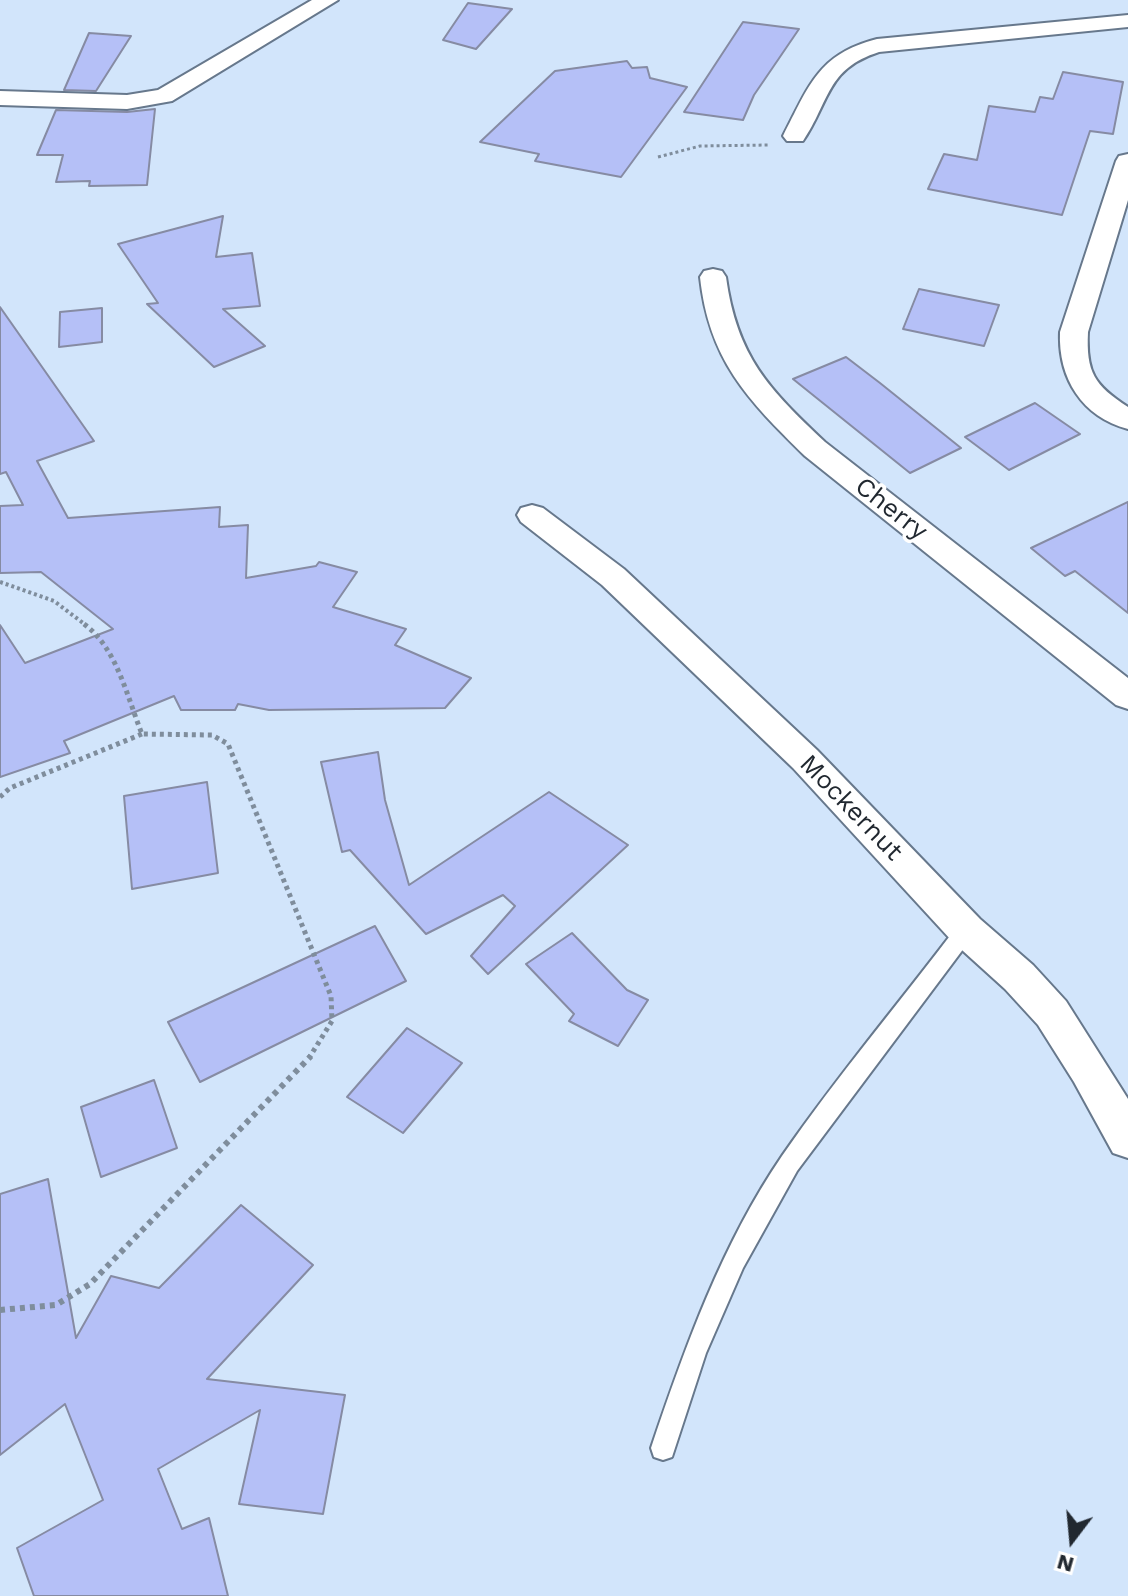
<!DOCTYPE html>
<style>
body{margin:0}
#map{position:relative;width:1128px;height:1596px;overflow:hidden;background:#d2e5fb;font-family:"Work Sans",sans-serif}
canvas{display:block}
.north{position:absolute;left:1032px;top:1500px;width:80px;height:80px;-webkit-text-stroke:6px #fff;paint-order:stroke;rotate:196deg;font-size:22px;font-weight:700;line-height:32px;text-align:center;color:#212830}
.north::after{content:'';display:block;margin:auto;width:28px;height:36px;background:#212830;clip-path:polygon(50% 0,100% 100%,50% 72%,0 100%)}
</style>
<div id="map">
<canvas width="1128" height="1596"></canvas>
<div class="north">N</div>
</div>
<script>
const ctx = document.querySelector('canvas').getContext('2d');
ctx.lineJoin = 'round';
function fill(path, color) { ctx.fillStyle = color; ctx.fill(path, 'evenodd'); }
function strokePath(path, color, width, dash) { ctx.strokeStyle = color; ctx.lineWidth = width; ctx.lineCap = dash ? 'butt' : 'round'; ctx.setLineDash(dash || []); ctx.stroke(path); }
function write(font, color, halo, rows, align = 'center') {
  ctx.font = font + ' "Work Sans",sans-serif'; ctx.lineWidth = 7; ctx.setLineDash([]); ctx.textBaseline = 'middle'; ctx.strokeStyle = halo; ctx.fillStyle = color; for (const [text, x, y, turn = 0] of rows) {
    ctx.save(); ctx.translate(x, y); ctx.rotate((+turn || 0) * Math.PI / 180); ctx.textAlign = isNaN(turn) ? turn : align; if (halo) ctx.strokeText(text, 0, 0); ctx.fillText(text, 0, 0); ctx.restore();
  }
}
const building = new Path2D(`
 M 468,3 L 512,9 L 476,49 L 443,40 Z
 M 743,22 L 799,29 L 754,95 L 743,120 L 684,112 Z
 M 89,33 L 131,36 L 96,91 L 64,90 Z
 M 627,61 L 632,68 L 647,67 L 650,78 L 687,87 L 621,177 L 535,161 L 539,154 L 480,142 L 555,71 Z
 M 1063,72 L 1123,82 L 1113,134 L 1090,131 L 1062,215 L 928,189 L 944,154 L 977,160 L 989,106 L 1035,112 L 1040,97 L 1053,99 Z
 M 155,109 L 147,185 L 89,186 L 90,181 L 56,182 L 63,155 L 37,155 L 56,110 L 127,112 Z
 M 223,216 L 216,257 L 252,253 L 260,306 L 223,309 L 265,346 L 214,367 L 147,304 L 158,303 L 118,244 Z
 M 919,289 L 999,305 L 984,346 L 903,329 Z
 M 0,307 L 94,441 L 37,461 L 68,518 L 220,507 L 219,527 L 248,525 L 246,578 L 316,566 L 319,562 L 357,572 L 333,607 L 406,629 L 395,645 L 471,678 L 445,708 L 269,710 L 238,704 L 235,710 L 181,710 L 174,696 L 64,741 L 70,753 L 0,777 L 0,625 L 25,663 L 113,629 L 41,572 L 0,573 L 0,506 L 23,505 L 6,472 L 0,474 Z
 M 102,308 L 102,342 L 59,347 L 60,312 Z
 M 846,357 L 880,383 L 961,448 L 910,473 L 793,379 Z
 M 1035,403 L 1080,434 L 1009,470 L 965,437 Z
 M 1128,502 L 1128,613 L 1075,571 L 1065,576 L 1031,548 Z
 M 378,752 L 385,800 L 409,885 L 549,792 L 628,845 L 488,974 L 471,956 L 515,906 L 503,895 L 426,934 L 350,850 L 342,852 L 321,762 Z
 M 207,782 L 218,873 L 132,889 L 124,796 Z
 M 375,926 L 406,981 L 200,1082 L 168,1022 Z
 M 572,933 L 627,990 L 648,1000 L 618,1046 L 569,1021 L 574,1014 L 526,964 Z
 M 407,1028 L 462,1063 L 403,1133 L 347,1097 Z
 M 154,1080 L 177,1148 L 101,1177 L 81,1107 Z
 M 48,1179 L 76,1338 L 111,1276 L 159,1288 L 241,1205 L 313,1265 L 207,1379 L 345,1395 L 323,1514 L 239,1504 L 260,1410 L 158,1469 L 182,1529 L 209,1518 L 228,1596 L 34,1596 L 17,1548 L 103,1500 L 65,1404 L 0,1455 L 0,1194 Z`);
fill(building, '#b5c0f7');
strokePath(building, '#868ba3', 2);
const service = new Path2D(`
 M 966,922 L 973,924 L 976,930 L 973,936 L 797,1171 L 743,1268 L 706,1353 L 672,1457 L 663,1460 L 654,1457 L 651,1448 C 685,1347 722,1244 782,1156 C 837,1076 901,1001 959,924 Z`);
const minor = new Path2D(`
 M 312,0 L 338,0 L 172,101 L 127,109 L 0,105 L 0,91 L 127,95 L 158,90 Z
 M 1128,15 L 1128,27 L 879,52 C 826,69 830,101 803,141 L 787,141 L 783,136 C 809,86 818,54 877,39 Z
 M 1128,154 L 1128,200 L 1088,332 C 1086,372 1094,385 1128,407 L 1128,429 C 1082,417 1058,378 1060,332 L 1116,161 L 1119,156 Z
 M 713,269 L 722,271 L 726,277 C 737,357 769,389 825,442 L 1128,678 L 1128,709 L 1116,705 L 805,456 C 747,399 709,360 700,277 L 704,271 Z
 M 532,505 L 543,508 L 624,569 L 817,750 L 980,919 L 1033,965 L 1066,1001 L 1128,1099 L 1128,1158 L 1113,1153 L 1074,1082 L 1038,1025 L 1005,989 L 952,941 L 793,768 L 602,585 L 521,522 L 517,515 L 521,508 Z`);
strokePath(service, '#67788c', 4);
strokePath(minor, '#67788c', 4);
strokePath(new Path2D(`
 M 658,157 L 700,146 L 768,145`), '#7f8d9c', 3, [3, 3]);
strokePath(new Path2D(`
 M 0,582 L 54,601 L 87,626`), '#7f8d9c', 4, [3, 3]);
strokePath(new Path2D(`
 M 84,624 C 117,648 127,697 142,734 L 212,735 L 228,744 L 331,996 L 332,1021 L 309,1058
 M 0,797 L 10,788 L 142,734`), '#7f8d9c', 5, [4, 4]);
strokePath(new Path2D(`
 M 0,1310 L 56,1305 L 90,1284 L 311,1056`), '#7f8d9c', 6, [5, 5]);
fill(service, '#fff');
fill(minor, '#fff');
write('26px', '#212830', '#fff', [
 ["Cherry",891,509,38],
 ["Mockernut",851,808,46]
]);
</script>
